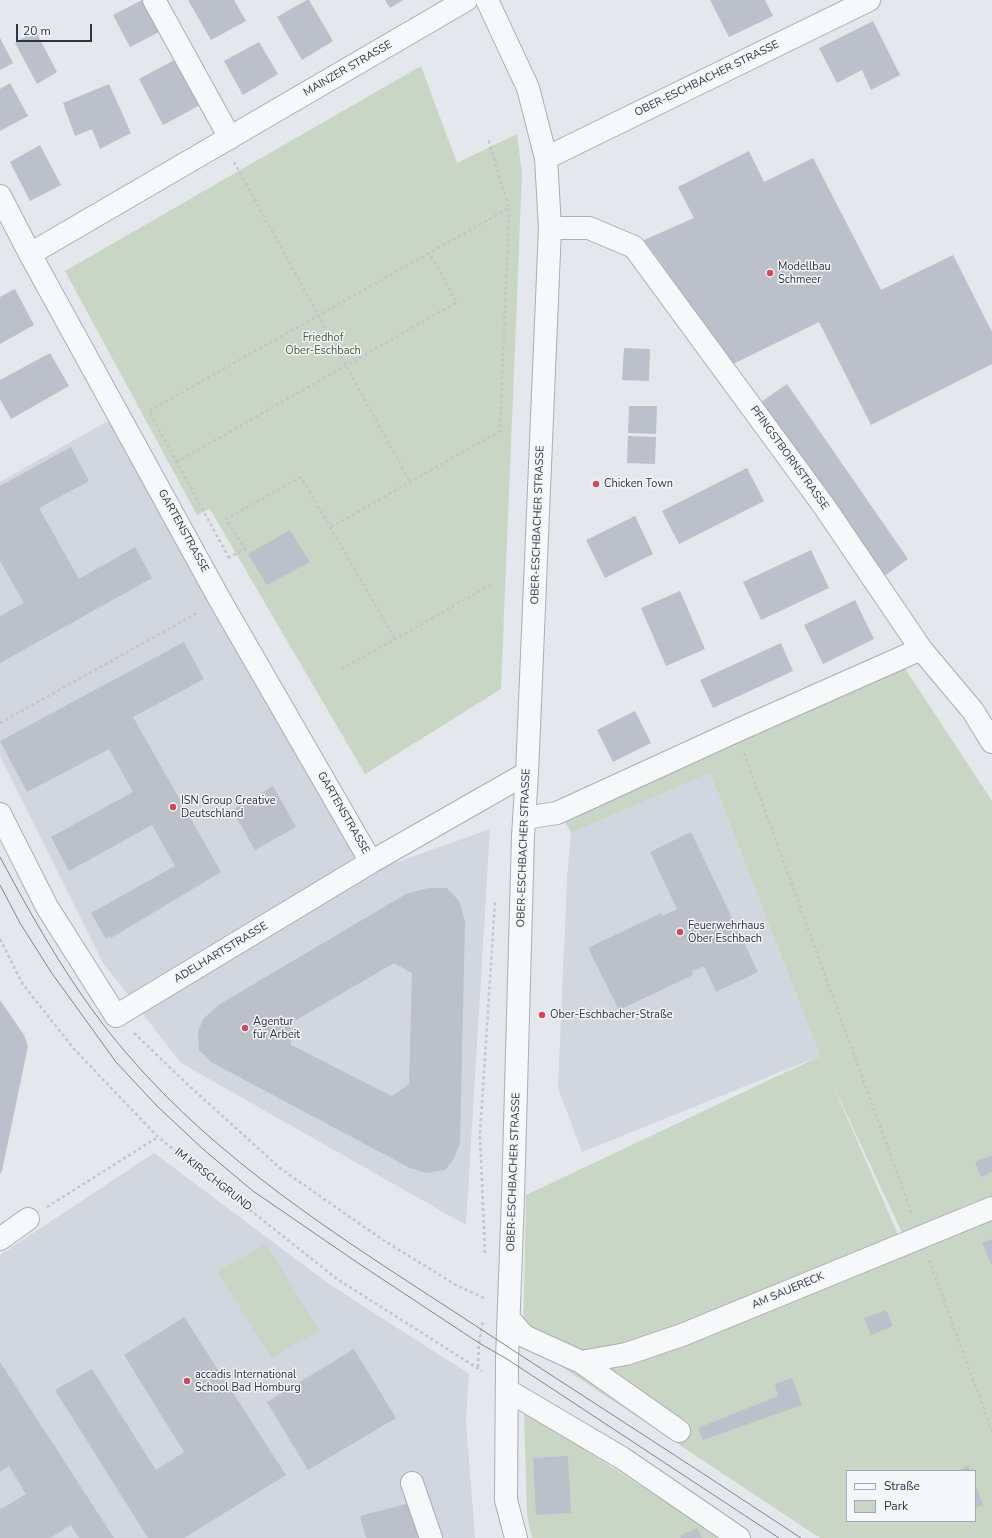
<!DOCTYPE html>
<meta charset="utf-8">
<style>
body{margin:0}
#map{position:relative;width:992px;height:1538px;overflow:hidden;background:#e4e7ec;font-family:"Nunito Sans",sans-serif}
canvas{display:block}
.legend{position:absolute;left:846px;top:1470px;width:130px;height:52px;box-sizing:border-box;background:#f4f6f9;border:1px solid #a4a8b1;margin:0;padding:5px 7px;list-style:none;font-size:12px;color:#2b3445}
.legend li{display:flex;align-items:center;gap:8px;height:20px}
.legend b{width:20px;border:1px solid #a4a8b1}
.scale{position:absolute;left:16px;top:24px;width:76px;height:18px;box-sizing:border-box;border:2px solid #2b3445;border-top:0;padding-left:5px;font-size:12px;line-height:14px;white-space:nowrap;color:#2b3445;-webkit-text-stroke:3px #f4f6f9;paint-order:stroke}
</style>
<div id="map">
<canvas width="992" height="1538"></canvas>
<ul class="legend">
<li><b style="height:5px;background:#f7f8fa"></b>Straße</li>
<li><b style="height:11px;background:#c9d6c5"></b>Park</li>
</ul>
<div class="scale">20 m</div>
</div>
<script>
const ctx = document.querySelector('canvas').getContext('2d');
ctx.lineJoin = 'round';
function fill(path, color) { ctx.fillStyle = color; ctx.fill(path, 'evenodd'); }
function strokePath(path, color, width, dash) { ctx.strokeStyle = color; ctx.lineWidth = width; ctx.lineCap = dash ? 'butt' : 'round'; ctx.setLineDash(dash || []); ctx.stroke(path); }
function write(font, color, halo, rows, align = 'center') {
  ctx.font = font + ' "Nunito Sans",sans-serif'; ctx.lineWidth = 3; ctx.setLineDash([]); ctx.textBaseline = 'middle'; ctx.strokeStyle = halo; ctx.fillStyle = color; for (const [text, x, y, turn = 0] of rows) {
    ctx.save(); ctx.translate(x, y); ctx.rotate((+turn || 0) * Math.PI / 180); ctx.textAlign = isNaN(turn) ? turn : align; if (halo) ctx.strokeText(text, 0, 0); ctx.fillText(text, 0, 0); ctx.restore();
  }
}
fill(new Path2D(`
 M 129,409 L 378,869 L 490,829 L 466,1225 L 181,1063 L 103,963 L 0,756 L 0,482 Z
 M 710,773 L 820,1056 L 582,1152 L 558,1088 L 567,879 L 571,833 Z
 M 154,1153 L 329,1284 L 469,1374 L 466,1422 L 475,1538 L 0,1538 L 0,1255 Z`), '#d2d6de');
fill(new Path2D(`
 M 421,66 L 457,163 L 517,134 L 522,174 L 501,689 L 365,774 L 210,509 L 197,515 L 65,271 Z
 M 902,664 L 992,801 L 992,1206 L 904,1237 L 832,1083 L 903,1246 L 992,1216 L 992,1538 L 820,1538 L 523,1341 L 526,1195 L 820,1056 L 710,773 L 571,833 L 564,820 ZM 847,1471 L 975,1471 L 975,1521 L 847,1521 Z
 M 266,1244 L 319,1330 L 272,1358 L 217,1272 Z
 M 524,1410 L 721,1538 L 532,1538 L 527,1516 Z`), '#c9d6c5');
fill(new Path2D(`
 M 142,0 L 145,0 L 161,31 L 130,47 L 113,15 Z
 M 188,0 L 234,0 L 246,21 L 211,40 Z
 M 307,0 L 309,0 L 333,41 L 302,60 L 277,17 Z
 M 385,0 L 403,0 L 390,8 Z
 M 710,0 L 765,0 L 773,16 L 729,37 Z
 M 873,21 L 900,75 L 871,90 L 862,70 L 837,83 L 819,48 Z
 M 35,30 L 57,72 L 37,84 L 15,43 Z
 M 0,38 L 13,63 L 0,70 Z
 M 259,42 L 278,74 L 243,95 L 224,61 Z
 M 176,59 L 200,105 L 163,125 L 139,79 Z
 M 10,83 L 28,116 L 0,131 L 0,89 Z
 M 109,84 L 131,133 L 100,149 L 92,129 L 75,136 L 63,103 Z
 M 40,145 L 61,185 L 30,201 L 10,162 Z
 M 749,151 L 764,182 L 813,158 L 881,290 L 953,255 L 992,332 L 992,364 L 871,425 L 819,322 L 733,364 L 644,240 L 694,218 L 678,187 Z
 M 15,289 L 34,325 L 0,344 L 0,297 Z
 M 624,348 L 650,349 L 649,381 L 622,380 Z
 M 50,353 L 69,386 L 11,419 L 0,399 L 0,380 Z
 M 787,384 L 908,559 L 883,577 L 761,402 Z
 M 629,406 L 657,406 L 656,434 L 628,433 Z
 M 628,436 L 656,437 L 655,464 L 627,463 Z
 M 71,447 L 89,481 L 39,508 L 79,579 L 135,547 L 152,578 L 0,663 L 0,616 L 24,603 L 0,561 L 0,486 Z
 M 747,468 L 764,501 L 679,544 L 662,511 Z
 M 635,516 L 653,554 L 605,578 L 586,540 Z
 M 290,530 L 310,562 L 267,585 L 248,554 Z
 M 811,550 L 829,588 L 761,620 L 743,582 Z
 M 680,591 L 705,649 L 666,666 L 641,608 Z
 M 855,600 L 874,639 L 823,664 L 804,625 Z
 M 184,642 L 204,679 L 133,717 L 221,872 L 111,938 L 110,936 L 106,939 L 91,913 L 175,866 L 152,825 L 69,871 L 51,837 L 133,792 L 109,749 L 27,792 L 0,741 Z
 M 781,643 L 793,671 L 713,708 L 700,680 Z
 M 635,711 L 651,743 L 613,762 L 597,730 Z
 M 273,786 L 296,827 L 255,850 L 232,810 Z
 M 691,832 L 758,972 L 716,992 L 704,966 L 692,971 L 693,975 L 619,1010 L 588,948 L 661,913 L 663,916 L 677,909 L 650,852 Z
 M 428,888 L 447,888 L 459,901 L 465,921 L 460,1144 L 453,1160 L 445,1170 L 426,1173 L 410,1168 L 211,1062 L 199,1050 L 198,1032 L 203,1019 L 220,1004 L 406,894 ZM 394,963 L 412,973 L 409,1084 L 392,1096 L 291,1045 L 291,1023 Z
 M 0,1000 L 24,1035 L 28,1046 L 2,1171 L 0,1174 Z
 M 992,1155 L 992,1172 L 981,1177 L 975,1162 Z
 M 992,1239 L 992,1266 L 982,1243 Z
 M 886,1310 L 893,1326 L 871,1335 L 864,1318 Z
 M 184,1317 L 286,1475 L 184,1538 L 148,1538 L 55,1390 L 92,1369 L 156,1470 L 184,1452 L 124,1355 Z
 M 354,1349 L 396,1418 L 308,1470 L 267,1402 Z
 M 0,1362 L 114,1538 L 79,1538 L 71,1525 L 50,1538 L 0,1538 L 0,1507 L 1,1509 L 26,1494 L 9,1466 L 0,1472 Z
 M 792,1378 L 802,1405 L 703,1440 L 698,1428 L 778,1396 L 775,1384 Z
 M 568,1456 L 571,1513 L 536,1515 L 533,1458 Z
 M 968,1466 L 970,1471 L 957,1471 Z
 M 975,1484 L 983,1505 L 975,1508 Z
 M 409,1503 L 419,1538 L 366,1538 L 360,1516 Z
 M 697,1528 L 702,1538 L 681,1538 L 680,1536 Z`), '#bbc0ca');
const minor = new Path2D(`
 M 154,0 L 230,138
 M 487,0 L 528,88 L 546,158 L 550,228 L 527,773 L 523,836 L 513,1197 L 507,1359 L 506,1500 L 516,1538
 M 546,158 L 869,0
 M 0,196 L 30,254 L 220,600 L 371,862
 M 550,228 L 589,228 L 634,247 L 824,506 L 921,649 L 973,711 L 992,742
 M 30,254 L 466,0
 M 0,814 L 47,907 L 116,1016 L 371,862 L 527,773
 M 524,818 L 557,813 L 736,731 L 921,649
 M 0,1239 L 28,1219
 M 510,1320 L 524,1336 L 581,1362 L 626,1354 L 682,1335 L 992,1208
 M 581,1362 L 679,1431
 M 507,1390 L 622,1458 L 739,1538
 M 412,1483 L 431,1538`);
strokePath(minor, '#a9aeb7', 24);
strokePath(new Path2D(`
 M 234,162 L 410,482
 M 177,462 L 457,302 L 429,253
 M 331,527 L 500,431 L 509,209
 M 228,558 L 245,549 L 226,519 L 301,477 L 395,639
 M 229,558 L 149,411 L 509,208 L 488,139
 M 342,669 L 491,585
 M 0,723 L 199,612
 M 744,753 L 912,1214
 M 0,939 L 22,983 L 74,1049 L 158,1137 L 337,1279 L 482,1371
 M 134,1033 L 186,1083 L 281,1169 L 383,1240 L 456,1285 L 486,1299
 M 47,1207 L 158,1137
 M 485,1253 L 480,1135 L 495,901
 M 929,1260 L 992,1431
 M 478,1367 L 479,1343 L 483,1320`), '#c2c5cb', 2.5, [3, 3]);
strokePath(minor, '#f7f8fa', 22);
strokePath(new Path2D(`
 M 0,857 C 37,926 76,995 128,1055 C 218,1160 336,1235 450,1309 C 567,1386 685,1461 801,1538
 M 0,885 L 20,923 L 51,972 L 116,1062 L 157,1106 L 204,1150 L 253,1191 L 358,1263 L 479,1343 L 507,1359 L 779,1538`), '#7d8696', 1);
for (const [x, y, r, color] of [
 [770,273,4,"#d1495b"],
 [596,484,4,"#d1495b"],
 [173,807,4,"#d1495b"],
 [680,932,4,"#d1495b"],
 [542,1015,4,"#d1495b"],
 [245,1028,4,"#d1495b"],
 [187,1381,4,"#d1495b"]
]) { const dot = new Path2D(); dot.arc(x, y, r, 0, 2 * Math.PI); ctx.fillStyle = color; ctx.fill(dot); strokePath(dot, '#f4f6f9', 1.5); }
write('11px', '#2b3445', '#f4f6f9', [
 ["MAINZER STRASSE",348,69,-30],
 ["OBER-ESCHBACHER STRASSE",707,79,-26],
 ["PFINGSTBORNSTRASSE",789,458,54],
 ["OBER-ESCHBACHER STRASSE",538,525,-88],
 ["GARTENSTRASSE",183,531,61],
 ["GARTENSTRASSE",343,813,60],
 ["OBER-ESCHBACHER STRASSE",524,848,-88],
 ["ADELHARTSTRASSE",221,953,-31],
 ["OBER-ESCHBACHER STRASSE",514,1172,-88],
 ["IM KIRSCHGRUND",213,1180,38],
 ["AM SAUERECK",788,1291,-23]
]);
write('11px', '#2b3445', '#f4f6f9', [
 ["Modellbau",778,267],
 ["Schmeer",778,280],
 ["Chicken Town",604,484],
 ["ISN Group Creative",181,801],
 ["Deutschland",181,814],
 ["Feuerwehrhaus",688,926],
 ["Ober Eschbach",688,939],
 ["Ober-Eschbacher-Straße",550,1015],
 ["Agentur",253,1022],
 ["für Arbeit",253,1035],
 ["accadis International",195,1375],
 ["School Bad Homburg",195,1388]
], 'left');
write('11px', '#3f6138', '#f4f6f9', [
 ["Friedhof",323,338],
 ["Ober-Eschbach",323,351]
]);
</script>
